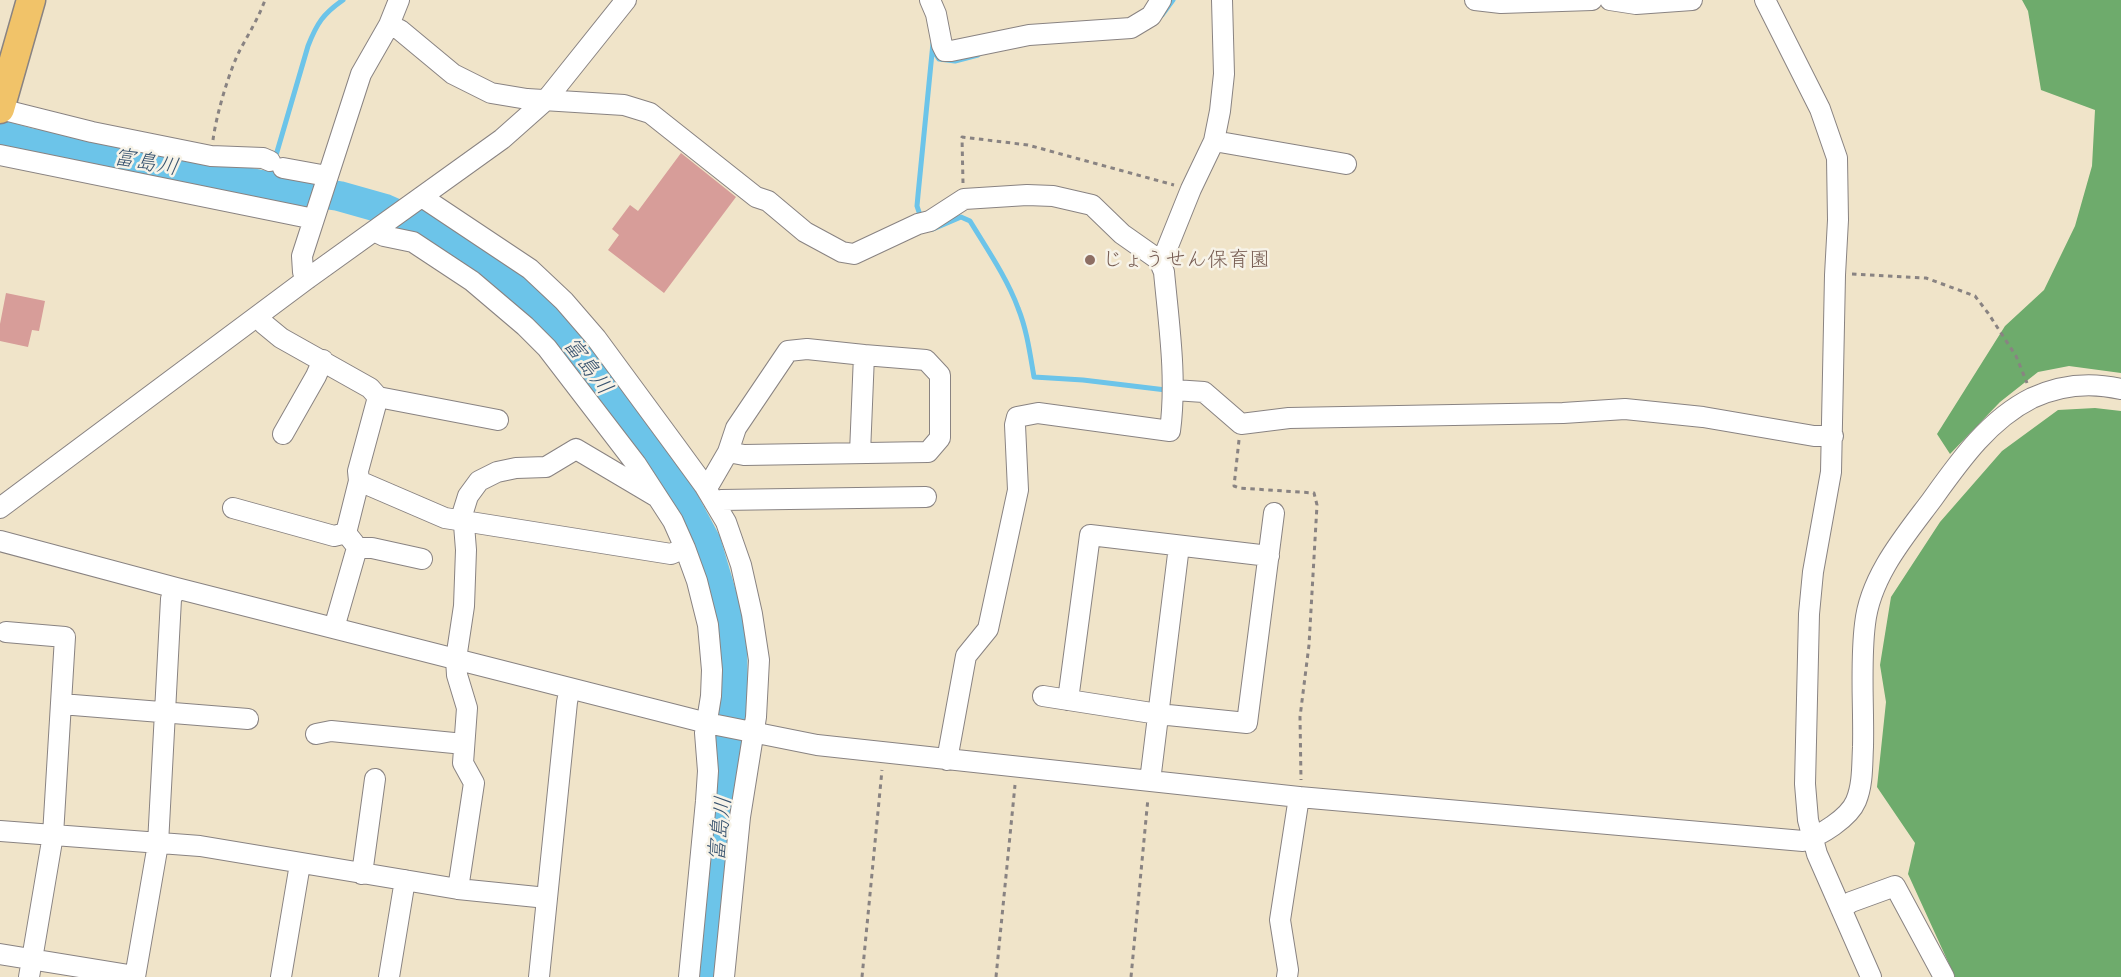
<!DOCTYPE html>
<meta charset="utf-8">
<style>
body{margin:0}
canvas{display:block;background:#f0e4c9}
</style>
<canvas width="2121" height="977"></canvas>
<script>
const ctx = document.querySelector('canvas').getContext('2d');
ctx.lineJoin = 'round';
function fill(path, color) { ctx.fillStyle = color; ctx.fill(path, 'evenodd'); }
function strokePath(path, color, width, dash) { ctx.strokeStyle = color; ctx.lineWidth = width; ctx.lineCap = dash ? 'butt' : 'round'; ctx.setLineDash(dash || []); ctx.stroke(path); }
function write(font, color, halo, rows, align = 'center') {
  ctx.font = font + ' Mali,"Klee One",sans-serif'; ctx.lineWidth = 5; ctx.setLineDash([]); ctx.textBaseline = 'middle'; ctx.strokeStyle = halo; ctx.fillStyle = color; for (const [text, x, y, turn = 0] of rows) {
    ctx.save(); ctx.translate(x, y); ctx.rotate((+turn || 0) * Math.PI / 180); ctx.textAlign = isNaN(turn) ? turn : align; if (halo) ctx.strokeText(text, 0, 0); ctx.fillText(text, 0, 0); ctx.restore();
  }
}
fill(new Path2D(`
 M 2022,0 L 2121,0 L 2121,373 L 2069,366 L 2038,372 L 2000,402 L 1950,454 L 1937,434 L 2005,326 L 2044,290 L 2075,226 L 2092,166 L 2095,110 L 2041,90 L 2028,11 Z
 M 2095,408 L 2121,411 L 2121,977 L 1955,977 L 1908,874 L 1915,843 L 1877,787 L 1886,702 L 1880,665 L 1891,597 L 1940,522 L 2002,451 L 2058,410 Z`), '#6eab6c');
strokePath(new Path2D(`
 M 1162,15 L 1173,0
 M 935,53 L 939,59 L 955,61 L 978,55
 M 267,186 L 308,46 C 317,23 323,14 343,0
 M 921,218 L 917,206 L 918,195 L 933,43
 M 933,229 L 961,217 L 970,221 C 987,249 1007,278 1018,308 C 1027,330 1030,354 1034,377 L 1083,380 L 1166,390`), '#6cc4e9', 5);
strokePath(new Path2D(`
 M 0,135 L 29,143 L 267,186 L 339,196 L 385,209 L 439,233 L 525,296 L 570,339 L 677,488 L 706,542 L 732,630 L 733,702 L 705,977`), '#6cc4e9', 30);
fill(new Path2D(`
 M 681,153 L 736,197 L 664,293 L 608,250 L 619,235 L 612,229 L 630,205 L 638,211 Z
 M 6,293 L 45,301 L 39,331 L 32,330 L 28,347 L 0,341 L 0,324 Z`), '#d79d99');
const minor = new Path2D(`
 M 930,0 L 936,14 L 942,45 L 945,51 L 951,51 L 1029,35 L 1131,28 L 1151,16 L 1161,0
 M 1475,0 L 1501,3 L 1592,0
 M 1610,0 L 1636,4 L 1692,0
 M 1765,0 L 1820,109 L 1837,158 L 1838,220 L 1835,275 L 1831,472 L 1813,572 L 1809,614 L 1805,784 L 1808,820 L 1817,854 L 1871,977
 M 389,25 L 400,30 L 453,74 L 491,93 L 527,99 L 624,105 L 650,113 L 756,197 L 768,201 L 805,232 L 842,252 L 854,254 L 918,224 L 930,221 L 964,199 L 1027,195 L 1053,196 L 1092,205 L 1122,234 L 1159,260 L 1164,272 C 1169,326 1177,378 1170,431 L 1038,413 L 1017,417 L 1015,425 L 1018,490 L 988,629 L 966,656 L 947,760
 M 0,109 L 92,132 L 211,156 L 263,158 L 270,161
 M 1214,141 L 1346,164
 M 0,155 L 314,219
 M 283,168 L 327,176
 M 422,197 L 530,269 L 564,301 L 596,338 L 677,448 L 704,485 L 726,522 L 741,565 L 752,614 L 759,660 L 756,717 L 740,817 L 724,977
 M 374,231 L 384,236 L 413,242 L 472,281 L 525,326 L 547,348 L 636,464 L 673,521 L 685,548 L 697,581 L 708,625 L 712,670 L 711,696 L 705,733 L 708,771 L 706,801 L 689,977
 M 1159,260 L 1166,251 L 1191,189 L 1214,141 L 1220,111 L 1224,74 L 1222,0
 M 307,279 L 303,272 L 302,256 L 361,74 L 389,25 L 399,0
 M 258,316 L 264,324 L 281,338 L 370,388 L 378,397 L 358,471 L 359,481 L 346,533
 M 1174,390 L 1204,392 L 1241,424 L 1289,418 L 1563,413 L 1625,409 L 1703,417 L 1814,436 L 1833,436
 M 378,397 L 498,420
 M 283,434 L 316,376 L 323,360
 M 728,452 L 744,455 L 928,452 L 940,438 L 940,375 L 926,360 L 864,355
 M 359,481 L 445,518 L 671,554 L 685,548
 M 704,485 L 710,483 L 728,452 L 736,428 L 788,351 L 807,349 L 864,355 L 860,453
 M 714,502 L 721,500 L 926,497
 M 0,508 L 307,279 L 502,139 L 546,100 L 626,0
 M 233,508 L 334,536 L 346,533 L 354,543
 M 0,541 L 176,588 L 707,723 L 817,745 L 1299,797 L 1803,841 C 1820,836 1849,818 1856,801 C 1863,784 1862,765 1863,747 C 1864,706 1860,664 1865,624 C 1870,577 1904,537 1931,501 C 1959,462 1988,420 2032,398 C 2060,385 2091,382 2121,389
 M 334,628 L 357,548 L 372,548 L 422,559
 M 6,632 L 65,637 L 53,835 L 29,977
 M 1043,696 L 1158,714 L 1247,723 L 1274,513
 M 1068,700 L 1090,535 L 1269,556
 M 61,704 L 248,719
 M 316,734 L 331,731 L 464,744
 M 1150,781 L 1179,546
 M 0,831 L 200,846 L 458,889 L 547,898
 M 362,874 L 375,779
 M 458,889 L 474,783 L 463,763 L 467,708 L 457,675 L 456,659 L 464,606 L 466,550 L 463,512 L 468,496 L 479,481 L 497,472 L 516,468 L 546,467 L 576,449 L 657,497
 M 1841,909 L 1851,902 L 1895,886 L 1944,977
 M 0,954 L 135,976
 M 135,977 L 158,844 L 171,599 L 176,588
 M 281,977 L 300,864
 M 389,977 L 405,880
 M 539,977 L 567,702 L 570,688
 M 1287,977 L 1288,970 L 1280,920 L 1299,797`);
const highway = new Path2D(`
 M 0,109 L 31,0`);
strokePath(minor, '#898382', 22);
strokePath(highway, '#898382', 31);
strokePath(new Path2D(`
 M 213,140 C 216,116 229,71 240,50 C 249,33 258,19 265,0
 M 963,183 L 962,137 L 1028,145 L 1174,185
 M 1852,274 L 1926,278 L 1975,296 L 1988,313 L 2016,356 L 2027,383
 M 1239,440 L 1234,486 L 1239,488 L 1314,493 L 1317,505 L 1309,645 L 1300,717 L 1301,780
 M 862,977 L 882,770
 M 996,977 L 1015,785
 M 1131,977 L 1148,798`), '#898382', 3, [4.5, 4.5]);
strokePath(minor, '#fff', 20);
strokePath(highway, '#f1c369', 28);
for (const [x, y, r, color] of [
 [1090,260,6,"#8d6e63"]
]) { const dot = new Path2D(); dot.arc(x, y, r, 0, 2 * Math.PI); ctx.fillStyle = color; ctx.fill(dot); strokePath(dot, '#f7f3e8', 2); }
write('21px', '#785e54', '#f7f3e8', [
 ["じょうせん保育園",1102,260]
], 'left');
write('italic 22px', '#38536f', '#f7f3e8', [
 ["富島川",146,162,10],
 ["富島川",588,366,53],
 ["富島川",720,829,-84]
]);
</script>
